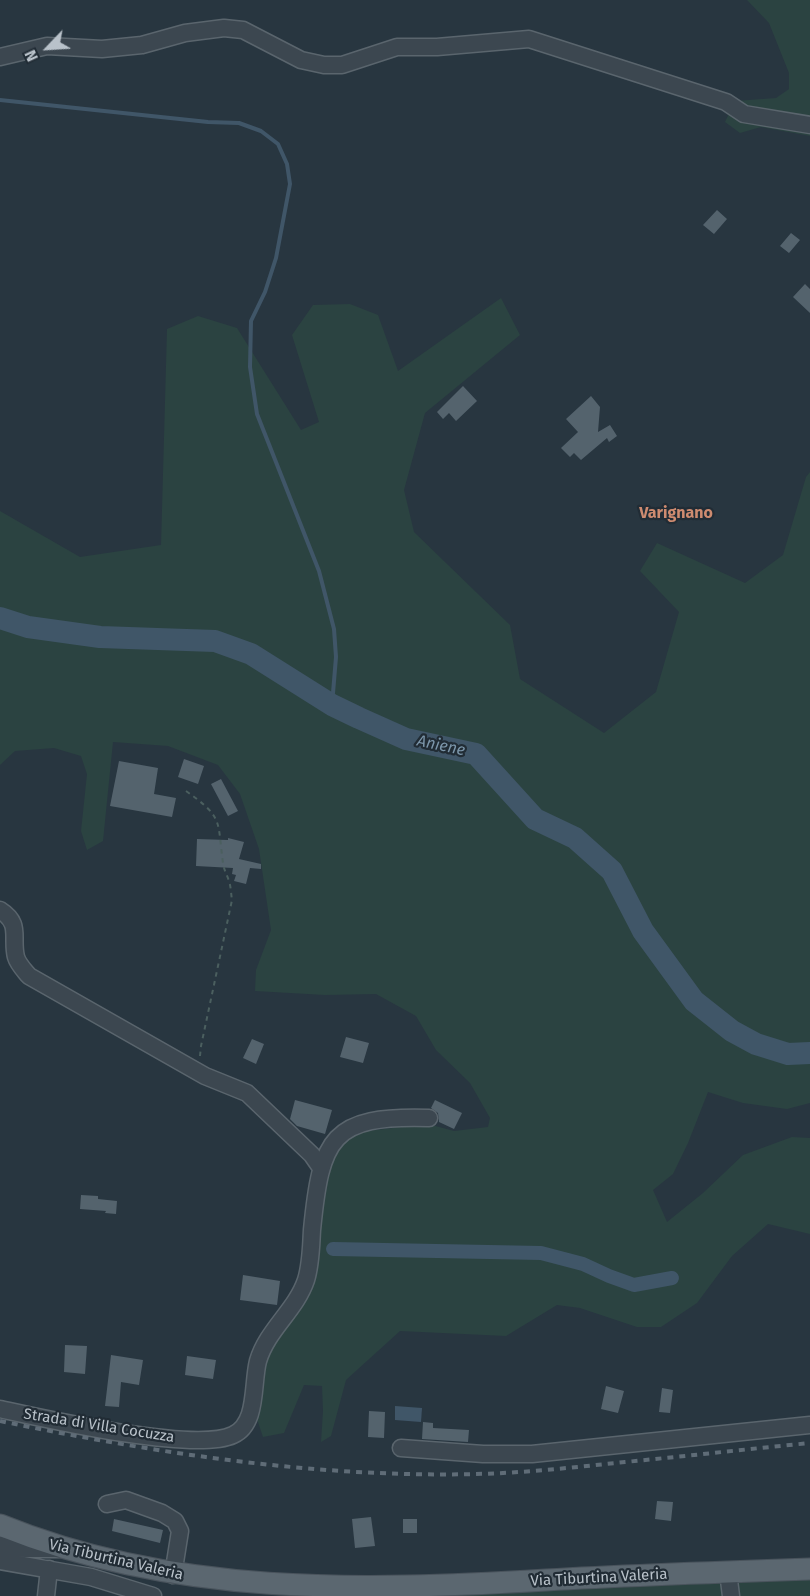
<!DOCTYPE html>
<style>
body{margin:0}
#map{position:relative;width:810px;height:1596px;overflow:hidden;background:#283640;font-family:"Fira Sans",sans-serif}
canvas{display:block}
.north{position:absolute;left:18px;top:18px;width:60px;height:60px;-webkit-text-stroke:4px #212c35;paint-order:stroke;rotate:245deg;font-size:16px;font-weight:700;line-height:24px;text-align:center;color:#b9c2ca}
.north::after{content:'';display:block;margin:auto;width:21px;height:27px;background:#b9c2ca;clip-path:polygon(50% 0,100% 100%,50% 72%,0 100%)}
</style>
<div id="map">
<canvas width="810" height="1596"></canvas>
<div class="north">N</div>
</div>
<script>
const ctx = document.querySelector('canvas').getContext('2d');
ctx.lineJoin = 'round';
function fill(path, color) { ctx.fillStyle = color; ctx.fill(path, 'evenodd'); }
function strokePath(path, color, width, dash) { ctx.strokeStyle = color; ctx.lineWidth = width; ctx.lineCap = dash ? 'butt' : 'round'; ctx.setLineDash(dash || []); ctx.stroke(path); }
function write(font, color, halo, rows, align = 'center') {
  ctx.font = font + ' "Fira Sans",sans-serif'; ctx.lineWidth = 4.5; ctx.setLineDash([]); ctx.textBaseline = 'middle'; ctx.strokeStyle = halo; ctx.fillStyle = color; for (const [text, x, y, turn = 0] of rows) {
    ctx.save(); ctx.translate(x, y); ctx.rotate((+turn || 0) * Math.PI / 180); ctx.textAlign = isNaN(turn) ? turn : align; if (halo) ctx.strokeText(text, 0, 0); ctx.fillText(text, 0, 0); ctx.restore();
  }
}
fill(new Path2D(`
 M 747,0 L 810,0 L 810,136 L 761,127 L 740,133 L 725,122 L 735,101 L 776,98 L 789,89 L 789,73 L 769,23 Z
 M 501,298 L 520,335 L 425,413 L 404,490 L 414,532 L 510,625 L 520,679 L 604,733 L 656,692 L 679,612 L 640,571 L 657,543 L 745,583 L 783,555 L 806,477 L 810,472 L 810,1103 L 787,1109 L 743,1103 L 708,1092 L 688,1143 L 673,1174 L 653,1190 L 667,1222 L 703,1193 L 743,1155 L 792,1137 L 810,1138 L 810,1234 L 768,1224 L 732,1256 L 697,1303 L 661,1327 L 637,1327 L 580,1308 L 557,1305 L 506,1336 L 400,1331 L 346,1380 L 331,1436 L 321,1442 L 323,1411 L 322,1386 L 304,1385 L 284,1433 L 263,1437 L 253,1407 L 265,1354 L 303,1297 L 319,1195 L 334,1156 L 344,1141 L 358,1132 L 428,1124 L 454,1131 L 488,1127 L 490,1118 L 470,1083 L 436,1050 L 416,1016 L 376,994 L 325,995 L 255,991 L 256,970 L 271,930 L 259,849 L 240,794 L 218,765 L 168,746 L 113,742 L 103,841 L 87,850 L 81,831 L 87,774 L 81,756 L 54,748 L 15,751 L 0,765 L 0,511 L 80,557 L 161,545 L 167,329 L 198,316 L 237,328 L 301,430 L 319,422 L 292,335 L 313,305 L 350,304 L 378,315 L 398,371 Z
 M 810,1578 L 810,1596 L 403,1596 Z`), '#2b4341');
fill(new Path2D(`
 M 395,1406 L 422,1408 L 421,1422 L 395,1420 Z`), '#405668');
strokePath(new Path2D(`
 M 0,100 L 208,122 L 239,123 L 261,131 L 278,144 L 287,164 L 290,184 L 276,258 L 265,292 L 251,321 L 250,367 L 257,414 L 319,571 L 334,629 L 336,657 L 332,705`), '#405668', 4);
strokePath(new Path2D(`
 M 333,1249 L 541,1253 L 583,1264 L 609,1276 L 634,1285 L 672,1278`), '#405668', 14);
strokePath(new Path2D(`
 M 0,618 L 28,627 L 100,637 L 215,641 L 251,654 L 332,705 L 359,718 L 406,739 L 476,754 L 535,819 L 575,838 L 612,871 L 643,931 L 694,1001 L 732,1031 L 756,1044 L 788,1054 L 810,1053`), '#405668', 22);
fill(new Path2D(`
 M 717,210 L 727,219 L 714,234 L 703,225 Z
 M 791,233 L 800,240 L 789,253 L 780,246 Z
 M 805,284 L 810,289 L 810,313 L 793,297 Z
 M 463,386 L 477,401 L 456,421 L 449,413 L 443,419 L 437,412 Z
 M 591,396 L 600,407 L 598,432 L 610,425 L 617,436 L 609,442 L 607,438 L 581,460 L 574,453 L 570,457 L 561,448 L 578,432 L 566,419 Z
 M 184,759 L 204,766 L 198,784 L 178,777 Z
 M 119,761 L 158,768 L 154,794 L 176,798 L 172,817 L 110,806 Z
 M 221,779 L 238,811 L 228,816 L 211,784 Z
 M 228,838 L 244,842 L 239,859 L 261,864 L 261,869 L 250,868 L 246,884 L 234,881 L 236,875 L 232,874 L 233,868 L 196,866 L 197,839 L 228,840 Z
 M 346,1037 L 369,1043 L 363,1063 L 340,1057 Z
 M 252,1039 L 264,1044 L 256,1064 L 243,1058 Z
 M 295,1100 L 332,1110 L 325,1134 L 297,1126 L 290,1119 Z
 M 435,1100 L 462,1113 L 454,1129 L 439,1122 L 438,1113 L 431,1108 Z
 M 81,1195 L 98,1196 L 98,1199 L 117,1201 L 116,1214 L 105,1213 L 106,1211 L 80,1209 Z
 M 243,1275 L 280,1281 L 277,1305 L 240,1300 Z
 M 65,1345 L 87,1346 L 85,1374 L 64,1372 Z
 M 111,1355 L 143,1360 L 139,1385 L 121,1382 L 119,1407 L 105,1406 Z
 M 187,1356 L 216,1360 L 213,1379 L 185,1375 Z
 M 606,1386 L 624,1391 L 618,1413 L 601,1409 Z
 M 662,1388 L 673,1390 L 670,1413 L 659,1412 Z
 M 369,1411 L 385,1412 L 384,1438 L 368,1437 Z
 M 423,1422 L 433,1423 L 433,1428 L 469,1430 L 468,1442 L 422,1439 Z
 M 657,1501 L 673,1502 L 671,1521 L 655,1519 Z
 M 371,1517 L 375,1546 L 355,1548 L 352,1519 Z
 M 114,1519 L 163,1530 L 160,1543 L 112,1531 Z
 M 403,1519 L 417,1519 L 417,1533 L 403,1533 Z`), '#54636d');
const minor = new Path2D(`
 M 0,57 L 47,46 L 102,49 L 142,45 L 185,33 L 224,28 L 243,30 L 301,60 L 324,65 L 342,65 L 397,47 L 437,47 L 529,39 L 726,102 L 744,114 L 810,125
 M 0,910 C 22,924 11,937 16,957 C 18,964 24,970 29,976 L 205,1076 L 247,1093 L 312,1155 L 321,1168
 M 0,1409 C 46,1419 194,1453 233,1435 C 258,1424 252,1384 258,1361 C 267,1330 296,1310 306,1280 C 311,1264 311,1247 312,1230 C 321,1138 331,1115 429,1118
 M 401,1448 L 483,1454 L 532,1454 L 810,1425
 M 107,1504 L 126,1500 L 162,1513 L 175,1521 L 180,1531 L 173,1575
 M 0,1545 L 26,1549 L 59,1549
 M 0,1561 L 91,1577 L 153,1596
 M 728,1572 L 731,1596
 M 46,1596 L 49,1569`);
const major = new Path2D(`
 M 0,1525 C 174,1596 361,1591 546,1580 C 634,1575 722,1572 810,1569`);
strokePath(minor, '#5a656d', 19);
strokePath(major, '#49535c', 23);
strokePath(new Path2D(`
 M 186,791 C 224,818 217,820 223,863 C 224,870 227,875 229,881 C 231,887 231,894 232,900 L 201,1046 L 200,1056`), '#4b5f5f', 2, [4.5, 4.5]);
strokePath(minor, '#3c4750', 16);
strokePath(major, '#5b6770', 21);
strokePath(new Path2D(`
 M 0,1421 C 156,1453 316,1478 476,1474 C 526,1473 576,1467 625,1462 C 687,1456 748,1449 810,1443`), '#5f6c77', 4, [6, 6]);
write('15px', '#b9c2ca', '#212c35', [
 ["Strada di Villa Cocuzza",99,1426,9],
 ["Via Tiburtina Valeria",116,1560,13],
 ["Via Tiburtina Valeria",599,1578,-3]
]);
write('bold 16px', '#ce8b70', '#212c35', [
 ["Varignano",676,514]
]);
write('italic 16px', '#7c96aa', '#212c35', [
 ["Aniene",441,746,12]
]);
</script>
